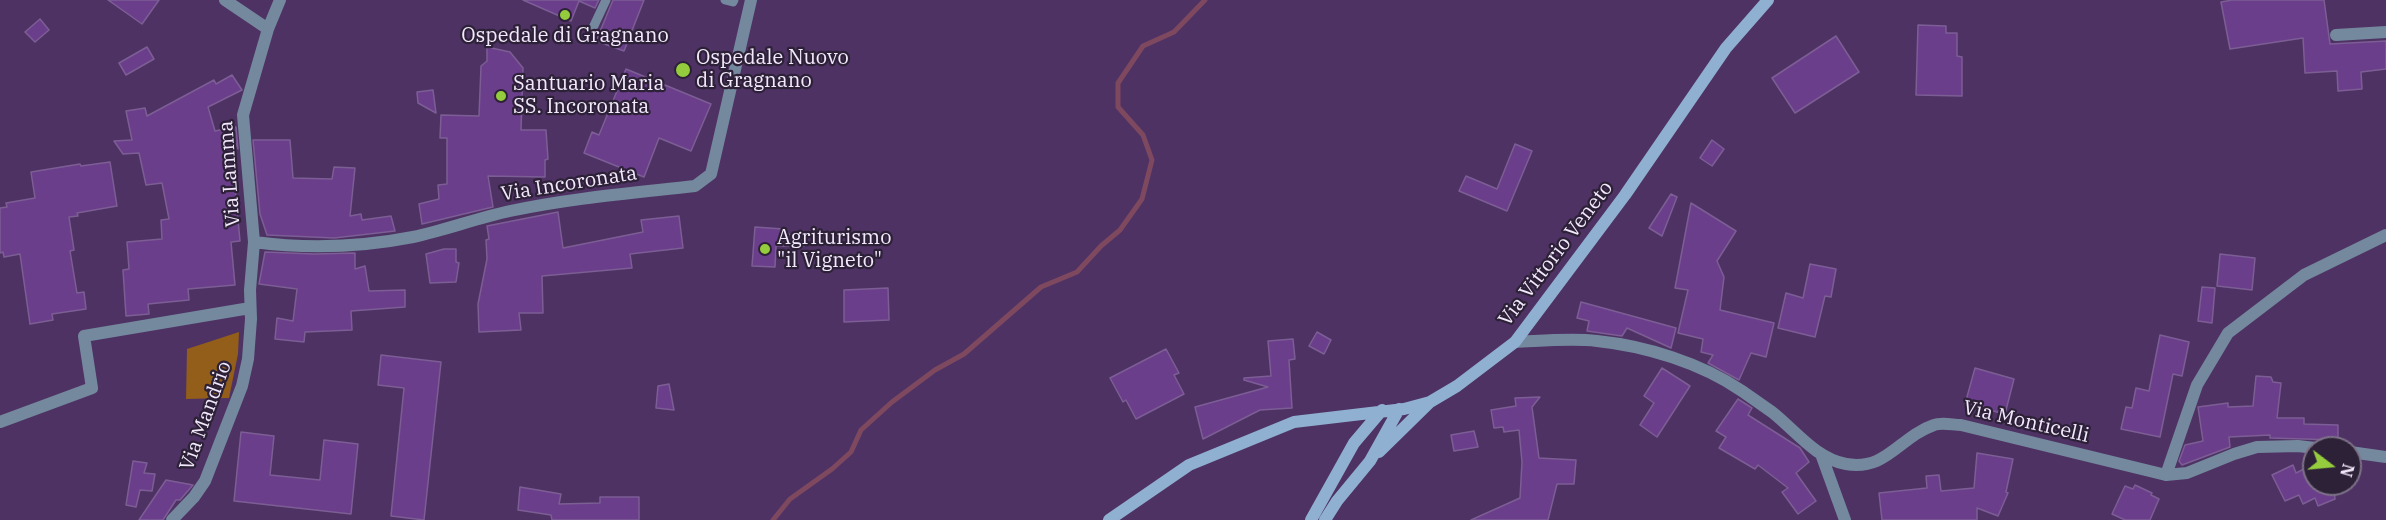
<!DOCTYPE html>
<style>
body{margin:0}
#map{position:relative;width:2386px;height:520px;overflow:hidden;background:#4e3264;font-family:"IBM Plex Serif",serif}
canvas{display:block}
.north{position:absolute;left:2302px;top:436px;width:60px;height:60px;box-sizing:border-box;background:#2d2138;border:2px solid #7c7186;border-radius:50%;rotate:106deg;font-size:16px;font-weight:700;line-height:24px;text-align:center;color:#f3e9fc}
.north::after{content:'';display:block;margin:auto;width:21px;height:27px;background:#94cc3d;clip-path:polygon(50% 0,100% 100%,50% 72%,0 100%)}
</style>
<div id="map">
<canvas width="2386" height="520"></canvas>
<div class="north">N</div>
</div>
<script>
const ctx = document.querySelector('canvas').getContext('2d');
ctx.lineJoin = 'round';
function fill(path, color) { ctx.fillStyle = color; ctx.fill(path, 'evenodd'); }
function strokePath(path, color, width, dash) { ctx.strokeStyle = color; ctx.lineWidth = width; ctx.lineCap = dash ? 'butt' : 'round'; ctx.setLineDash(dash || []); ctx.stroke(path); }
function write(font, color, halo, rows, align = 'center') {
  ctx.font = font + ' "IBM Plex Serif",serif'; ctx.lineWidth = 4.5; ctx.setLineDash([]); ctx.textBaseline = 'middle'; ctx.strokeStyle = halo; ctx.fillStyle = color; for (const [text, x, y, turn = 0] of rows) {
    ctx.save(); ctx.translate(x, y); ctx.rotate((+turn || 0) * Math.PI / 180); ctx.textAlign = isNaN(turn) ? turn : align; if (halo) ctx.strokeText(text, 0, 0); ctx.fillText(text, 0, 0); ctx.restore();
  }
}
fill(new Path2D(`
 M 239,332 L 238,354 L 229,398 L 186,399 L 187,349 Z`), '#925e19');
strokePath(new Path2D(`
 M 773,520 L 790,499 L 832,469 L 851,452 L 861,430 L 892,402 L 935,370 L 964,354 L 1041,287 L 1077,272 L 1101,246 L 1120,230 L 1142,199 L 1152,160 L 1143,135 L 1118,107 L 1118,83 L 1143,46 L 1174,32 L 1205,0`), '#7e495f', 5);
const building = new Path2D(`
 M 108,0 L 159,0 L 142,24 Z
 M 523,0 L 599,0 L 595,8 L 579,1 L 571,21 Z
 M 613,0 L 644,0 L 624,51 L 596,41 Z
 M 2232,0 L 2324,0 L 2330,44 L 2386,41 L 2386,69 L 2361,72 L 2362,89 L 2338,91 L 2337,71 L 2305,73 L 2303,38 L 2230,49 L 2221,2 Z
 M 40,19 L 49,30 L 35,42 L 25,32 Z
 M 1918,25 L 1946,26 L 1946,33 L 1957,33 L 1957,56 L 1962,57 L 1962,96 L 1916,95 Z
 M 1836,36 L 1859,72 L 1795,113 L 1772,78 Z
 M 147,47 L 154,59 L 126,75 L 119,63 Z
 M 487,47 L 510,52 L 523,68 L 521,130 L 546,130 L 548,159 L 545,160 L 545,177 L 488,176 L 493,207 L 422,224 L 419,204 L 439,199 L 438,185 L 447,184 L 447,138 L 440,138 L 441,115 L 479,116 L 481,66 L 487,61 Z
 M 626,69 L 711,104 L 691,151 L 659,138 L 644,177 L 584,153 L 592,132 L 599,135 Z
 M 232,75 L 242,90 L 208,107 L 215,131 L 236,127 L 238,149 L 236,144 L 231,145 L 240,241 L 231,242 L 235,285 L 188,289 L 189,300 L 148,304 L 149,314 L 126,316 L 123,270 L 129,269 L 127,242 L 162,239 L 161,220 L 169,219 L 162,183 L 146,185 L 139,153 L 123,154 L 114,141 L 132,140 L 126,111 L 145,108 L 147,116 L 214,80 L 216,84 Z
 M 433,90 L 436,113 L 418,103 L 417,92 Z
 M 253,140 L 290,140 L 293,178 L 332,179 L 334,167 L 355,168 L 350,216 L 361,214 L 362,220 L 391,216 L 395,231 L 334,238 L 267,235 L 260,214 Z
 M 1712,140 L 1724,149 L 1712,166 L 1700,158 Z
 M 1515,144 L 1532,151 L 1507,211 L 1459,191 L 1466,176 L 1497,189 Z
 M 110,162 L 117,206 L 77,213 L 78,216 L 69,217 L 74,250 L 70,251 L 77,293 L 84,292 L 86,309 L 52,314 L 53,320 L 30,324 L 20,254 L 4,257 L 3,252 L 0,253 L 0,208 L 7,207 L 6,203 L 35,198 L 31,172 L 80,164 L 81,166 Z
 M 1671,194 L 1677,197 L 1662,236 L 1649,228 Z
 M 1691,203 L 1736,231 L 1717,261 L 1724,277 L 1720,310 L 1774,323 L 1766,357 L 1751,353 L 1739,380 L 1708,363 L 1713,355 L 1701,352 L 1703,339 L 1678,333 L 1688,290 L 1675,288 Z
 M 558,212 L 563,248 L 643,232 L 641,220 L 679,216 L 683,248 L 630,254 L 632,268 L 542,276 L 543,313 L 519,313 L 521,330 L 479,332 L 478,304 L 487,259 L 486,240 L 489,239 L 487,226 Z
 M 755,227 L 783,229 L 804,246 L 776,246 L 775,267 L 752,266 Z
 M 444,249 L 456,249 L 456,262 L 459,263 L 456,282 L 430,283 L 426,254 Z
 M 265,252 L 314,254 L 355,253 L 355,269 L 365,266 L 369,291 L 405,290 L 405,307 L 351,311 L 352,330 L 305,332 L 304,342 L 275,339 L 277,318 L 293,321 L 297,289 L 259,284 Z
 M 2220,254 L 2255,258 L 2252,290 L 2217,286 Z
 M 1810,264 L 1836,269 L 1831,297 L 1825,296 L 1815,337 L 1778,328 L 1786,293 L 1803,298 Z
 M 2202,287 L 2215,288 L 2212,323 L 2198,321 Z
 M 888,288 L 889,320 L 844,322 L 844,290 Z
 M 1581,302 L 1676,328 L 1671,348 L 1627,328 L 1622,336 L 1587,331 L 1589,321 L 1577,318 Z
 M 1317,332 L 1331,340 L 1324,354 L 1309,346 Z
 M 2160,335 L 2189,342 L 2182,376 L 2173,374 L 2160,437 L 2121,429 L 2126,407 L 2132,408 L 2136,388 L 2149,391 Z
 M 1293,339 L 1295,359 L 1289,360 L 1292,408 L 1260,410 L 1203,439 L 1195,407 L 1268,387 L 1244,380 L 1244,378 L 1271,376 L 1268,341 Z
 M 1166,349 L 1179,373 L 1174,375 L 1184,394 L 1136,419 L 1126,400 L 1123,402 L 1110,378 Z
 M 381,355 L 441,362 L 424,520 L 391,516 L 404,388 L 378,385 Z
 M 1662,368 L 1690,386 L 1657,437 L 1640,425 L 1654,403 L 1644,396 Z
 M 1975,368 L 2014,379 L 2005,414 L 1965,404 Z
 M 2256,376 L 2271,377 L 2273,382 L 2281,383 L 2277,418 L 2304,418 L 2304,424 L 2338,425 L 2338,440 L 2270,438 L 2270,435 L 2229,437 L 2230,447 L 2182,465 L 2179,461 L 2185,445 L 2203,441 L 2198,407 L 2228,403 L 2228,407 L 2253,406 Z
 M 669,384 L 674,410 L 656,408 L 658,386 Z
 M 1540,397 L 1532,407 L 1539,458 L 1576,460 L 1574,484 L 1557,484 L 1548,520 L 1471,520 L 1520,498 L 1522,462 L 1519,430 L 1504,432 L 1503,427 L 1494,428 L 1491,410 L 1516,406 L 1515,398 Z
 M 1738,399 L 1752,408 L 1748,415 L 1800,448 L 1809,462 L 1796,473 L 1816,501 L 1798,514 L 1782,492 L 1788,488 L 1758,465 L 1755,469 L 1719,448 L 1726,437 L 1716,431 Z
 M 1474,431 L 1478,447 L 1454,451 L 1451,435 Z
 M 241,432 L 274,436 L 270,475 L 320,480 L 324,440 L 358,444 L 351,514 L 234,501 Z
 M 1977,453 L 2013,459 L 2006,492 L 2008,493 L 1998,516 L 1977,508 L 1977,520 L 1882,520 L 1879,493 L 1927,488 L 1926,476 L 1939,475 L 1941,491 L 1974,488 Z
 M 133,461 L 147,463 L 144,473 L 155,474 L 152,491 L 140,490 L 136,507 L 126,505 Z
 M 2293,465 L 2296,473 L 2308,467 L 2314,484 L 2346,484 L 2334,489 L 2335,499 L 2318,506 L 2315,498 L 2303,504 L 2299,495 L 2285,501 L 2272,475 Z
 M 166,480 L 193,485 L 180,500 L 176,500 L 163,520 L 139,520 Z
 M 2135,485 L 2152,493 L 2151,495 L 2159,499 L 2150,520 L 2125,520 L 2112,514 L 2125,486 L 2133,489 Z
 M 520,487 L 561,494 L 559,504 L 600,503 L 600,497 L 639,497 L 639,520 L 552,520 L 551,515 L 518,510 Z`);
fill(building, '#6b3e8c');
strokePath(building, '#7c5e94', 1.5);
strokePath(new Path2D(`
 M 725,0 L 733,2 L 734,0
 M 591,32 L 606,0`), '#74899d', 9);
strokePath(new Path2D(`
 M 225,0 L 268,29
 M 2336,35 L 2386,32
 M 254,242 C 307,249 362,247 413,237 C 446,230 477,218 510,211 C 571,198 633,193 695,186 L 711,174 L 751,0
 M 1515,342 C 1541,341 1570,338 1597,341 C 1646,346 1701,363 1742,391 C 1752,398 1762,405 1772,412 C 1795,430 1816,459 1846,464 C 1887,471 1899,437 1934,425 C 1942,422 1953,425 1961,425 L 2166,475 L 2187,473 L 2234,454 L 2257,447 L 2298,446 L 2315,448
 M 0,422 L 92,388 L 84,336 L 250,308
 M 2350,452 L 2386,457
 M 1821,454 L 1845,520
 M 2166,475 L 2197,385 L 2228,333 L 2304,275 L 2386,235
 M 172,520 L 194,497 L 205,481 L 242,386 L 248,359 L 251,319 L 250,290 L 254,242 L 243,115 L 268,29 L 280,0`), '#74899d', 12);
strokePath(new Path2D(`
 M 1379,452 L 1429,403
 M 1109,520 L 1189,465 L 1294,422 L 1404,409 L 1430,402 L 1457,386 L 1515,342 L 1625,195 L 1726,48 L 1768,0
 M 1311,520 L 1354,443 L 1382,410
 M 1325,520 L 1337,501 L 1370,461 L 1399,409`), '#8fb0d1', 12);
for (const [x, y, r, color] of [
 [565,15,6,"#94cc3d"],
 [683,70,8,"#94cc3d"],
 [501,96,6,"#94cc3d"],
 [765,249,6,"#94cc3d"]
]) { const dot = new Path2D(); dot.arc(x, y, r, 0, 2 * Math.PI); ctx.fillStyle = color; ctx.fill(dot); strokePath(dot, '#2d2138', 2); }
write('20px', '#f3e9fc', '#2d2138', [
 ["Ospedale di Gragnano",565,36,"center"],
 ["Ospedale Nuovo",696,58],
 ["di Gragnano",696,81],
 ["Santuario Maria",513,84],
 ["SS. Incoronata",513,107],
 ["Agriturismo",777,238],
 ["\"il Vigneto\"",777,261]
], 'left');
write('20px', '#f3e9fc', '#2d2138', [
 ["Via Lamma",230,174,-94],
 ["Via Incoronata",569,184,-9],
 ["Via Vittorio Veneto",1556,254,-53],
 ["Via Mandrio",206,416,-70],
 ["Via Monticelli",2026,422,13]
]);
</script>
